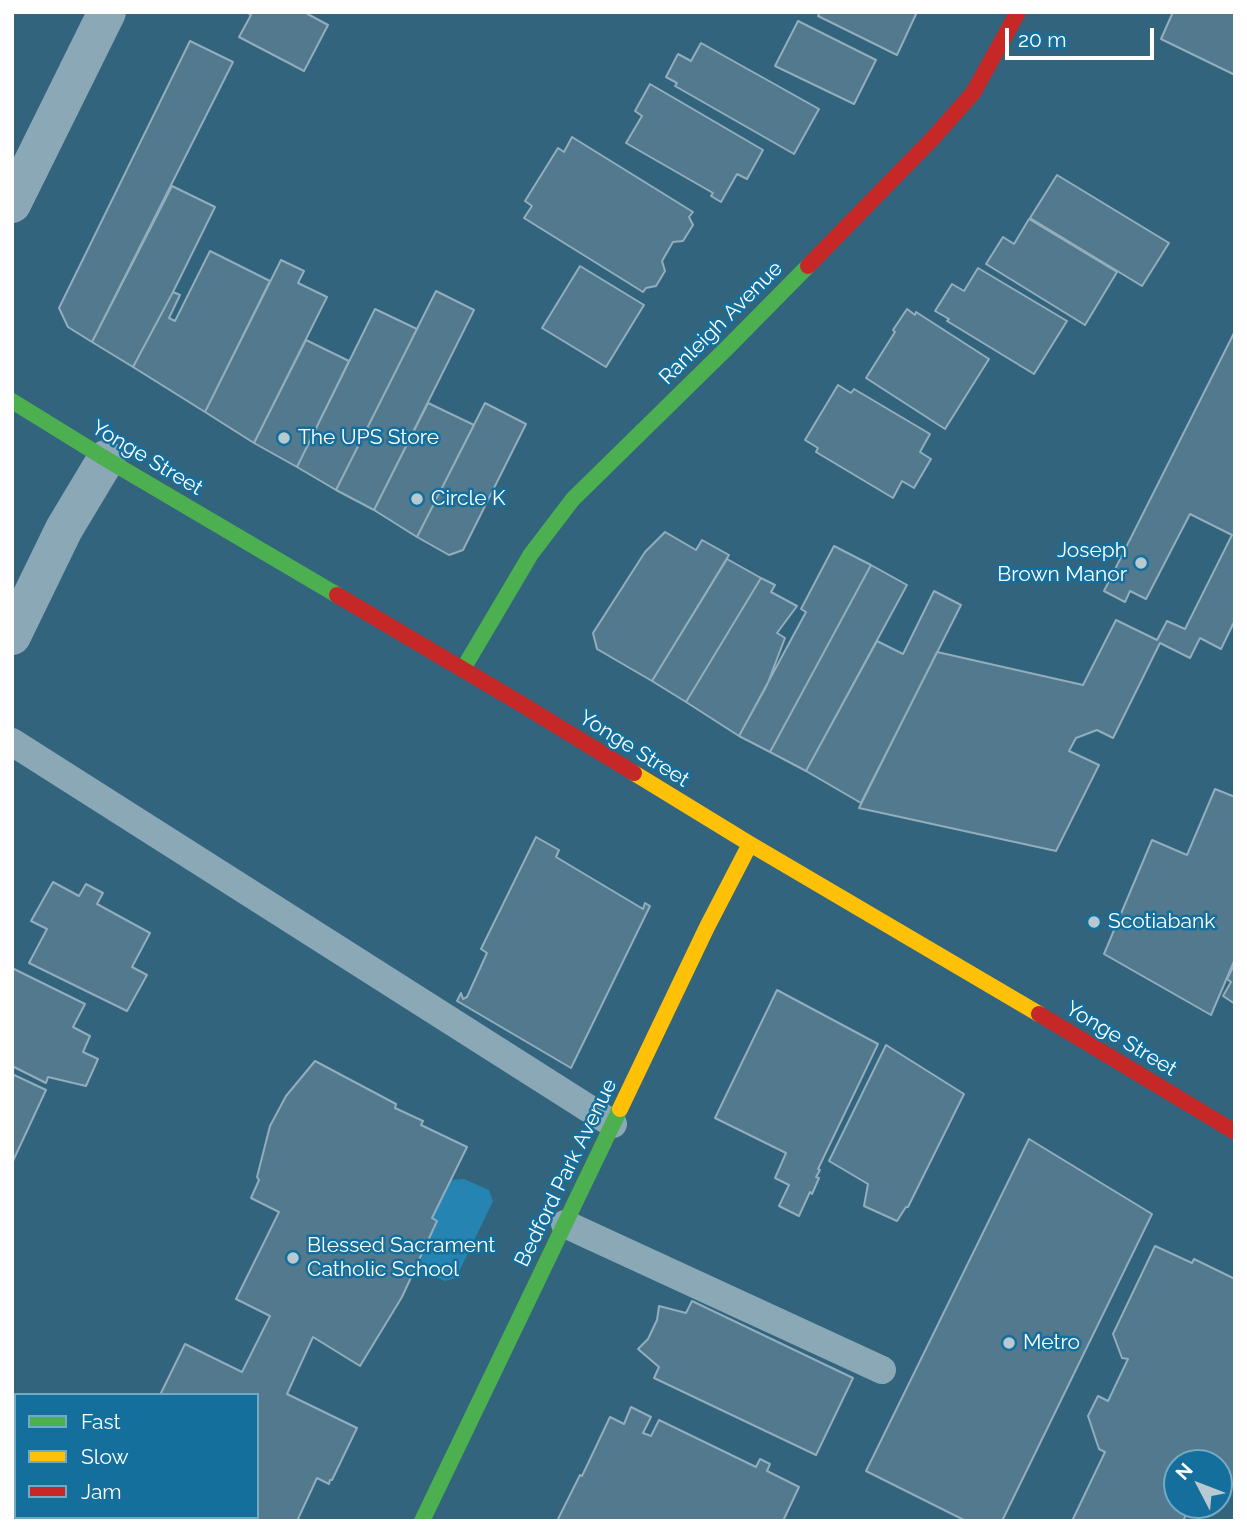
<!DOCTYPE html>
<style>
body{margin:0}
#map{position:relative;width:1247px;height:1533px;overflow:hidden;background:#33647d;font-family:Raleway,sans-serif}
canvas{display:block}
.frame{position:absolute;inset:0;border:14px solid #fff;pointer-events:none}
.legend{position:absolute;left:14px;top:1393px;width:245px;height:126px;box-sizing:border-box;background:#146f9c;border:2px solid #72a9c4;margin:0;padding:9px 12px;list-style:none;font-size:21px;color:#fff}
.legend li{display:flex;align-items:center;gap:14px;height:35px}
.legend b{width:35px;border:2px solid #72a9c4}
.north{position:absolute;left:1163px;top:1449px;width:70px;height:70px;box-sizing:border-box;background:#146f9c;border:2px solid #72a9c4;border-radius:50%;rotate:312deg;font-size:19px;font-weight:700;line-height:28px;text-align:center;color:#fff}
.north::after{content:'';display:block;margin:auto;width:24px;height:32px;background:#b8c9d2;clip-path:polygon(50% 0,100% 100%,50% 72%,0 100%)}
.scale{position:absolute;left:1005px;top:28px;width:149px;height:32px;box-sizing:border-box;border:4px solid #fff;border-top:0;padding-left:9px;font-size:21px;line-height:24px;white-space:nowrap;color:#fff;-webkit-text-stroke:5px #146f9c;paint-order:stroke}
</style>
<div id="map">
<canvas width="1247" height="1533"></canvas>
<div class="frame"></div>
<ul class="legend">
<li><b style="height:9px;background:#4caf50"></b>Fast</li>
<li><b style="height:9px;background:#ffc107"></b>Slow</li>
<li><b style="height:9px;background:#c62828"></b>Jam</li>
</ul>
<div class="north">N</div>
<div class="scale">20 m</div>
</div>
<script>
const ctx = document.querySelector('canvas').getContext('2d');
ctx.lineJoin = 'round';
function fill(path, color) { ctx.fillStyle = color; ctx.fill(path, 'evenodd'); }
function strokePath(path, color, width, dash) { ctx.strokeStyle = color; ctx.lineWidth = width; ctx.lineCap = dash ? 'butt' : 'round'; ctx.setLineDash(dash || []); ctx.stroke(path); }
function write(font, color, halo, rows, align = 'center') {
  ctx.font = font + ' Raleway,sans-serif'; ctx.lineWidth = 5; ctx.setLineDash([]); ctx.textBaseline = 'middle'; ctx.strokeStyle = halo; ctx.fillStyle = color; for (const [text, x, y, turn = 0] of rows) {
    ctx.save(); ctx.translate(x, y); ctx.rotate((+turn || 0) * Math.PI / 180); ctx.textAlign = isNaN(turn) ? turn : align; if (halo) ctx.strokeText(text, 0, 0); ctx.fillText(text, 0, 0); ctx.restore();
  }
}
fill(new Path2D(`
 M 464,1179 L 489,1190 L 493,1201 L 456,1278 L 445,1281 L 422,1271 L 420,1262 L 425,1250 L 422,1235 L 450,1180 Z`), '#2584b1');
const building = new Path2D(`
 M 246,12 L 304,12 L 328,25 L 304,71 L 239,37 L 251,15 Z
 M 820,12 L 917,12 L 897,55 L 818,16 Z
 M 1173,12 L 1235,12 L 1235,75 L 1161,39 Z
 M 798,21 L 876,60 L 854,104 L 775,66 Z
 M 190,41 L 233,62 L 92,342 L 68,327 L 59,308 Z
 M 701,43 L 819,109 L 794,154 L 675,86 L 677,83 L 666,77 L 678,54 L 691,61 Z
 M 650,84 L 763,150 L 747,179 L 737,174 L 721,202 L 711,196 L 713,193 L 626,143 L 642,116 L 635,111 Z
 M 572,137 L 693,212 L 689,217 L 693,225 L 683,241 L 673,242 L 662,261 L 665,271 L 656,286 L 646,288 L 643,292 L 524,218 L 532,206 L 525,201 L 558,148 L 564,152 Z
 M 1057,175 L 1169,243 L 1142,286 L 1030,218 Z
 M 172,186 L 215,207 L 173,292 L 133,367 L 92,342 Z
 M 1029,219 L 1117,272 L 1085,325 L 986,264 L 1003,237 L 1014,244 Z
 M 210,251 L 270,281 L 205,412 L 133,367 L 173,292 L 180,295 L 169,318 L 175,321 Z
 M 281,260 L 304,271 L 298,283 L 327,297 L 254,443 L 205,412 Z
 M 580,266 L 644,305 L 606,367 L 542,328 Z
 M 978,268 L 1067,321 L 1034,374 L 947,321 L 949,319 L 935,311 L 952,284 L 964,291 Z
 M 436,291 L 474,310 L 374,510 L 336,490 Z
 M 375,309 L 417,329 L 336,490 L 297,467 Z
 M 907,309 L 915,315 L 916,312 L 989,359 L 945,429 L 866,378 L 895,332 L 893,330 Z
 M 1235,331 L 1235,620 L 1221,649 L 1200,638 L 1190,658 L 1160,643 L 1113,738 L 1097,730 L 1076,738 L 1069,751 L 1099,765 L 1056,851 L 859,808 L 937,652 L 1083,685 L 1116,620 L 1157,640 L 1167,621 L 1185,629 L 1232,535 L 1190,514 L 1146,599 L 1130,591 L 1125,602 L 1104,591 Z
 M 306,340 L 349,361 L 297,467 L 254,443 Z
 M 838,385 L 851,393 L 854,389 L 930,434 L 920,452 L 931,459 L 914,488 L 902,481 L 893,498 L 816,452 L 818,448 L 805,440 Z
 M 428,403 L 474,425 L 417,537 L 374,510 Z
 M 485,403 L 526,424 L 463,550 L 449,555 L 417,537 Z
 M 665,532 L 696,550 L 702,540 L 729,555 L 652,681 L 597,649 L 593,633 L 645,552 Z
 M 834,546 L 871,565 L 770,752 L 739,736 L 806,612 L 801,609 Z
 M 727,559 L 761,578 L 686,702 L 652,681 Z
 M 871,565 L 907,585 L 806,771 L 770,752 Z
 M 761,578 L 775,585 L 771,592 L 797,606 L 777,633 L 785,638 L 767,685 L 739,736 L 686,702 Z
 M 934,591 L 961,605 L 861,803 L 806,771 L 877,641 L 903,654 Z
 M 1215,789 L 1235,797 L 1235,959 L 1211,1015 L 1104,954 L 1152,840 L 1187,855 Z
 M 536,837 L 559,850 L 556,857 L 643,909 L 645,903 L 650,906 L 571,1068 L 457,1001 L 461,993 L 463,999 L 467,997 L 487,953 L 481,949 Z
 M 53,882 L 79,896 L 86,884 L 103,893 L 97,904 L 150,933 L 132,967 L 147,975 L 127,1011 L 29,963 L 47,929 L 31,921 Z
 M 1235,963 L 1235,1004 L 1223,996 L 1231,982 L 1227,979 Z
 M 12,968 L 85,1004 L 73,1027 L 90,1036 L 83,1052 L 98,1059 L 86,1086 L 48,1077 L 46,1083 L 12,1066 Z
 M 777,990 L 878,1044 L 818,1169 L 820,1170 L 816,1177 L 819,1178 L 812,1194 L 810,1192 L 799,1216 L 779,1206 L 789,1185 L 775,1178 L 786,1153 L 715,1118 Z
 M 886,1045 L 964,1094 L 908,1207 L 906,1207 L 897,1221 L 864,1206 L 868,1184 L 829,1161 Z
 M 315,1061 L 396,1104 L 395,1108 L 423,1121 L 421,1125 L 467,1147 L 432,1218 L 437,1221 L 402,1297 L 360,1366 L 313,1337 L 287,1394 L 357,1428 L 332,1480 L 330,1480 L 329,1484 L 317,1478 L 297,1521 L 98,1521 L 100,1517 L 257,1517 L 257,1395 L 160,1395 L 185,1344 L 242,1372 L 270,1316 L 236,1299 L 279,1212 L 251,1198 L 259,1180 L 257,1177 L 270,1126 L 286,1096 Z
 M 12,1074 L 46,1090 L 12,1163 Z
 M 1029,1139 L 1152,1214 L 1002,1521 L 966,1521 L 866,1471 Z
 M 1155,1246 L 1192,1263 L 1194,1259 L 1235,1279 L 1235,1481 L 1232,1486 L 1219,1489 L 1219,1463 L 1177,1463 L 1177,1505 L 1191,1505 L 1183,1521 L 1072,1521 L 1105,1452 L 1099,1449 L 1088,1416 L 1098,1396 L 1108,1401 L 1128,1359 L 1122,1358 L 1113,1334 Z
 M 692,1301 L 853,1378 L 816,1455 L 654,1378 L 659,1367 L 638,1349 L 648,1339 L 657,1320 L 659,1306 L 686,1313 Z
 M 631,1407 L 651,1417 L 643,1433 L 651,1436 L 659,1420 L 756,1467 L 760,1459 L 770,1464 L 767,1471 L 799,1487 L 783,1521 L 557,1521 L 580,1475 L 582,1476 L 610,1417 L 624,1424 Z`);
fill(building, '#52798d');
strokePath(building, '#92aebc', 2);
strokePath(new Path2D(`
 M 12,742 L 613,1124
 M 565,1224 L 882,1370`), '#8ba8b7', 28);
strokePath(new Path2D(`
 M 12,204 L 107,12
 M 12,636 L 64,529 L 106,459`), '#8ba8b7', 38);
strokePath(new Path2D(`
 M 12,401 L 106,459 L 337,595
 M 463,669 L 531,554 L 573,499 L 728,347 L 808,266
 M 422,1521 L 620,1109`), '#4caf50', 16);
strokePath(new Path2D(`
 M 634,773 L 750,844 L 1039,1014
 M 620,1109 L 707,927 L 750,844`), '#ffc107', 16);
strokePath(new Path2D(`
 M 808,266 L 933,138 L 973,93 L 1018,12
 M 337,595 L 523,705 L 634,773
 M 1039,1014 L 1235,1132`), '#c62828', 16);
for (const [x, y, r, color] of [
 [284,438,7,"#b8c9d2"],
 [417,499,7,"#b8c9d2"],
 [1141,563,7,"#b8c9d2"],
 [1094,922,7,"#b8c9d2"],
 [293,1258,7,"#b8c9d2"],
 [1009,1343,7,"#b8c9d2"]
]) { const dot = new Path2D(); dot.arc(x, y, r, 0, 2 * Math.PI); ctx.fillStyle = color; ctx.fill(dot); strokePath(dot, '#146f9c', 2.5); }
write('21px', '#fff', '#146f9c', [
 ["Ranleigh Avenue",721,323,-45],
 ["Yonge Street",147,458,31],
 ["Yonge Street",634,749,32],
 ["Yonge Street",1121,1039,31],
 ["Bedford Park Avenue",566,1173,-64]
]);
write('21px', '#fff', '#146f9c', [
 ["The UPS Store",298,438],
 ["Circle K",431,499],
 ["Joseph",1127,551,"right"],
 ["Brown Manor",1127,575,"right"],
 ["Scotiabank",1108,922],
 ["Blessed Sacrament",307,1246],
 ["Catholic School",307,1270],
 ["Metro",1023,1343]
], 'left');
</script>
